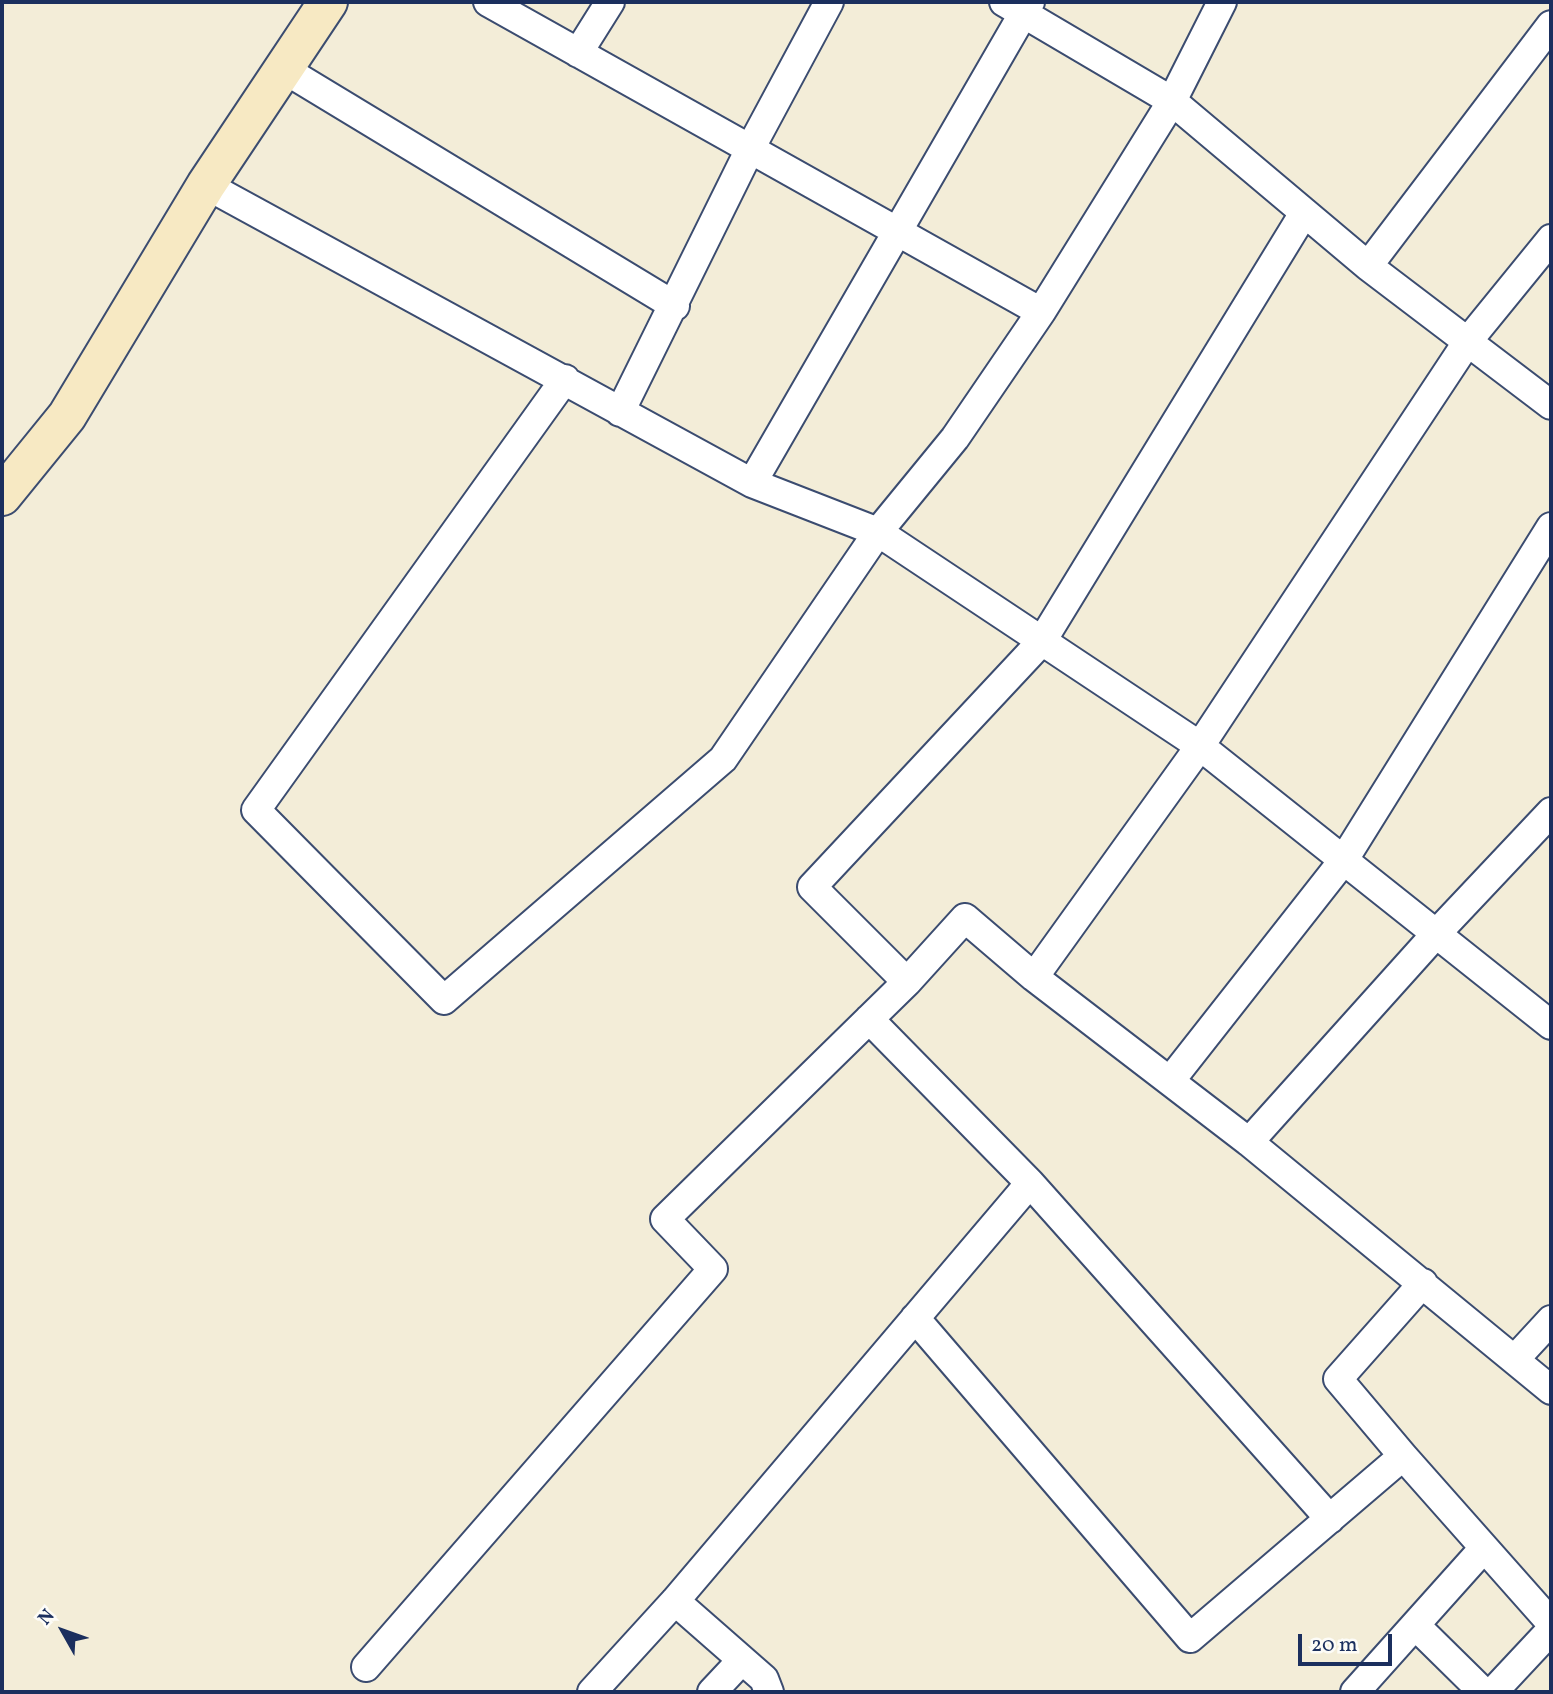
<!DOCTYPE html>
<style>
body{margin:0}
#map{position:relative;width:1553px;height:1694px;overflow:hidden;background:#f3edd8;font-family:Vollkorn,serif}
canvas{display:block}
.frame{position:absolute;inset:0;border:4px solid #1b2f5e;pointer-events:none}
.north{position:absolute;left:28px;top:1596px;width:70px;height:70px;-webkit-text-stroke:5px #fdfcf7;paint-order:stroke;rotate:310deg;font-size:19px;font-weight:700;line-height:28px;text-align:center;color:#1b2f5e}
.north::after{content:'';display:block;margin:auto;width:24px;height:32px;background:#1b2f5e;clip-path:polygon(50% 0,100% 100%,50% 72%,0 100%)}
.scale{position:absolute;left:1298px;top:1634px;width:94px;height:32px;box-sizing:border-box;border:4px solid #1b2f5e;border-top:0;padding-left:9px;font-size:21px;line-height:24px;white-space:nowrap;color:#1b2f5e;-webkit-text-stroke:5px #fdfcf7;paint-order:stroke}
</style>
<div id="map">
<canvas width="1553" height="1694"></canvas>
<div class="frame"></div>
<div class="north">N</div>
<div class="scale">20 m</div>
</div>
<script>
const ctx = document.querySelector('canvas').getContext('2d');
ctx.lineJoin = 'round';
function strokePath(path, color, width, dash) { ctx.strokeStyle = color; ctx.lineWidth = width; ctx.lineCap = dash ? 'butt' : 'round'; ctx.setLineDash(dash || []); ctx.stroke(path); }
const street = new Path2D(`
 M 488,2 L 1041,312
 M 1004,2 L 1172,101 L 1368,266
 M 1551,25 L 1368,266 L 1551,405
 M 578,53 L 610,2
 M 282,68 L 675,306
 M 206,185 L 752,483 L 878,532 L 1200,746 L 1551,1025
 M 1304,213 L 1042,641 L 812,887 L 907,982 L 965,918 L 1034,977 L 1249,1142 L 1551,1390
 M 565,379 L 256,810 L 444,1000 L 723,759 L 878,532 L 955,438 L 1041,312 L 1172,101 L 1222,2
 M 620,412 L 750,149 L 829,2
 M 752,483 L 1030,2
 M 1034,977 L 1200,746 L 1468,341 L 1551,239
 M 1170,1081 L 1343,861 L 1551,527
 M 1249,1142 L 1435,935 L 1551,812
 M 1030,1183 L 1330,1519
 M 915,1318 L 1190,1638 L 1403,1456 L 1551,1623
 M 1515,1359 L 1551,1320
 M 1403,1456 L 1338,1379 L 1423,1283
 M 675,1601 L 764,1679 L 769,1692
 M 1416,1626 L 1483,1692
 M 366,1667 L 713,1269 L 665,1219 L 907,982
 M 592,1692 L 675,1601 L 1030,1183 L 869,1019
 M 712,1692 L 742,1660
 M 1355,1692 L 1484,1548
 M 1493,1692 L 1551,1630`);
const secondary = new Path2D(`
 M 2,496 L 67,416 L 206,185 L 328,2`);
strokePath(street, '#3b4c70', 32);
strokePath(secondary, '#3b4c70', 42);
strokePath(street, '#fff', 28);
strokePath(secondary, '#f7e9c3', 38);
</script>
